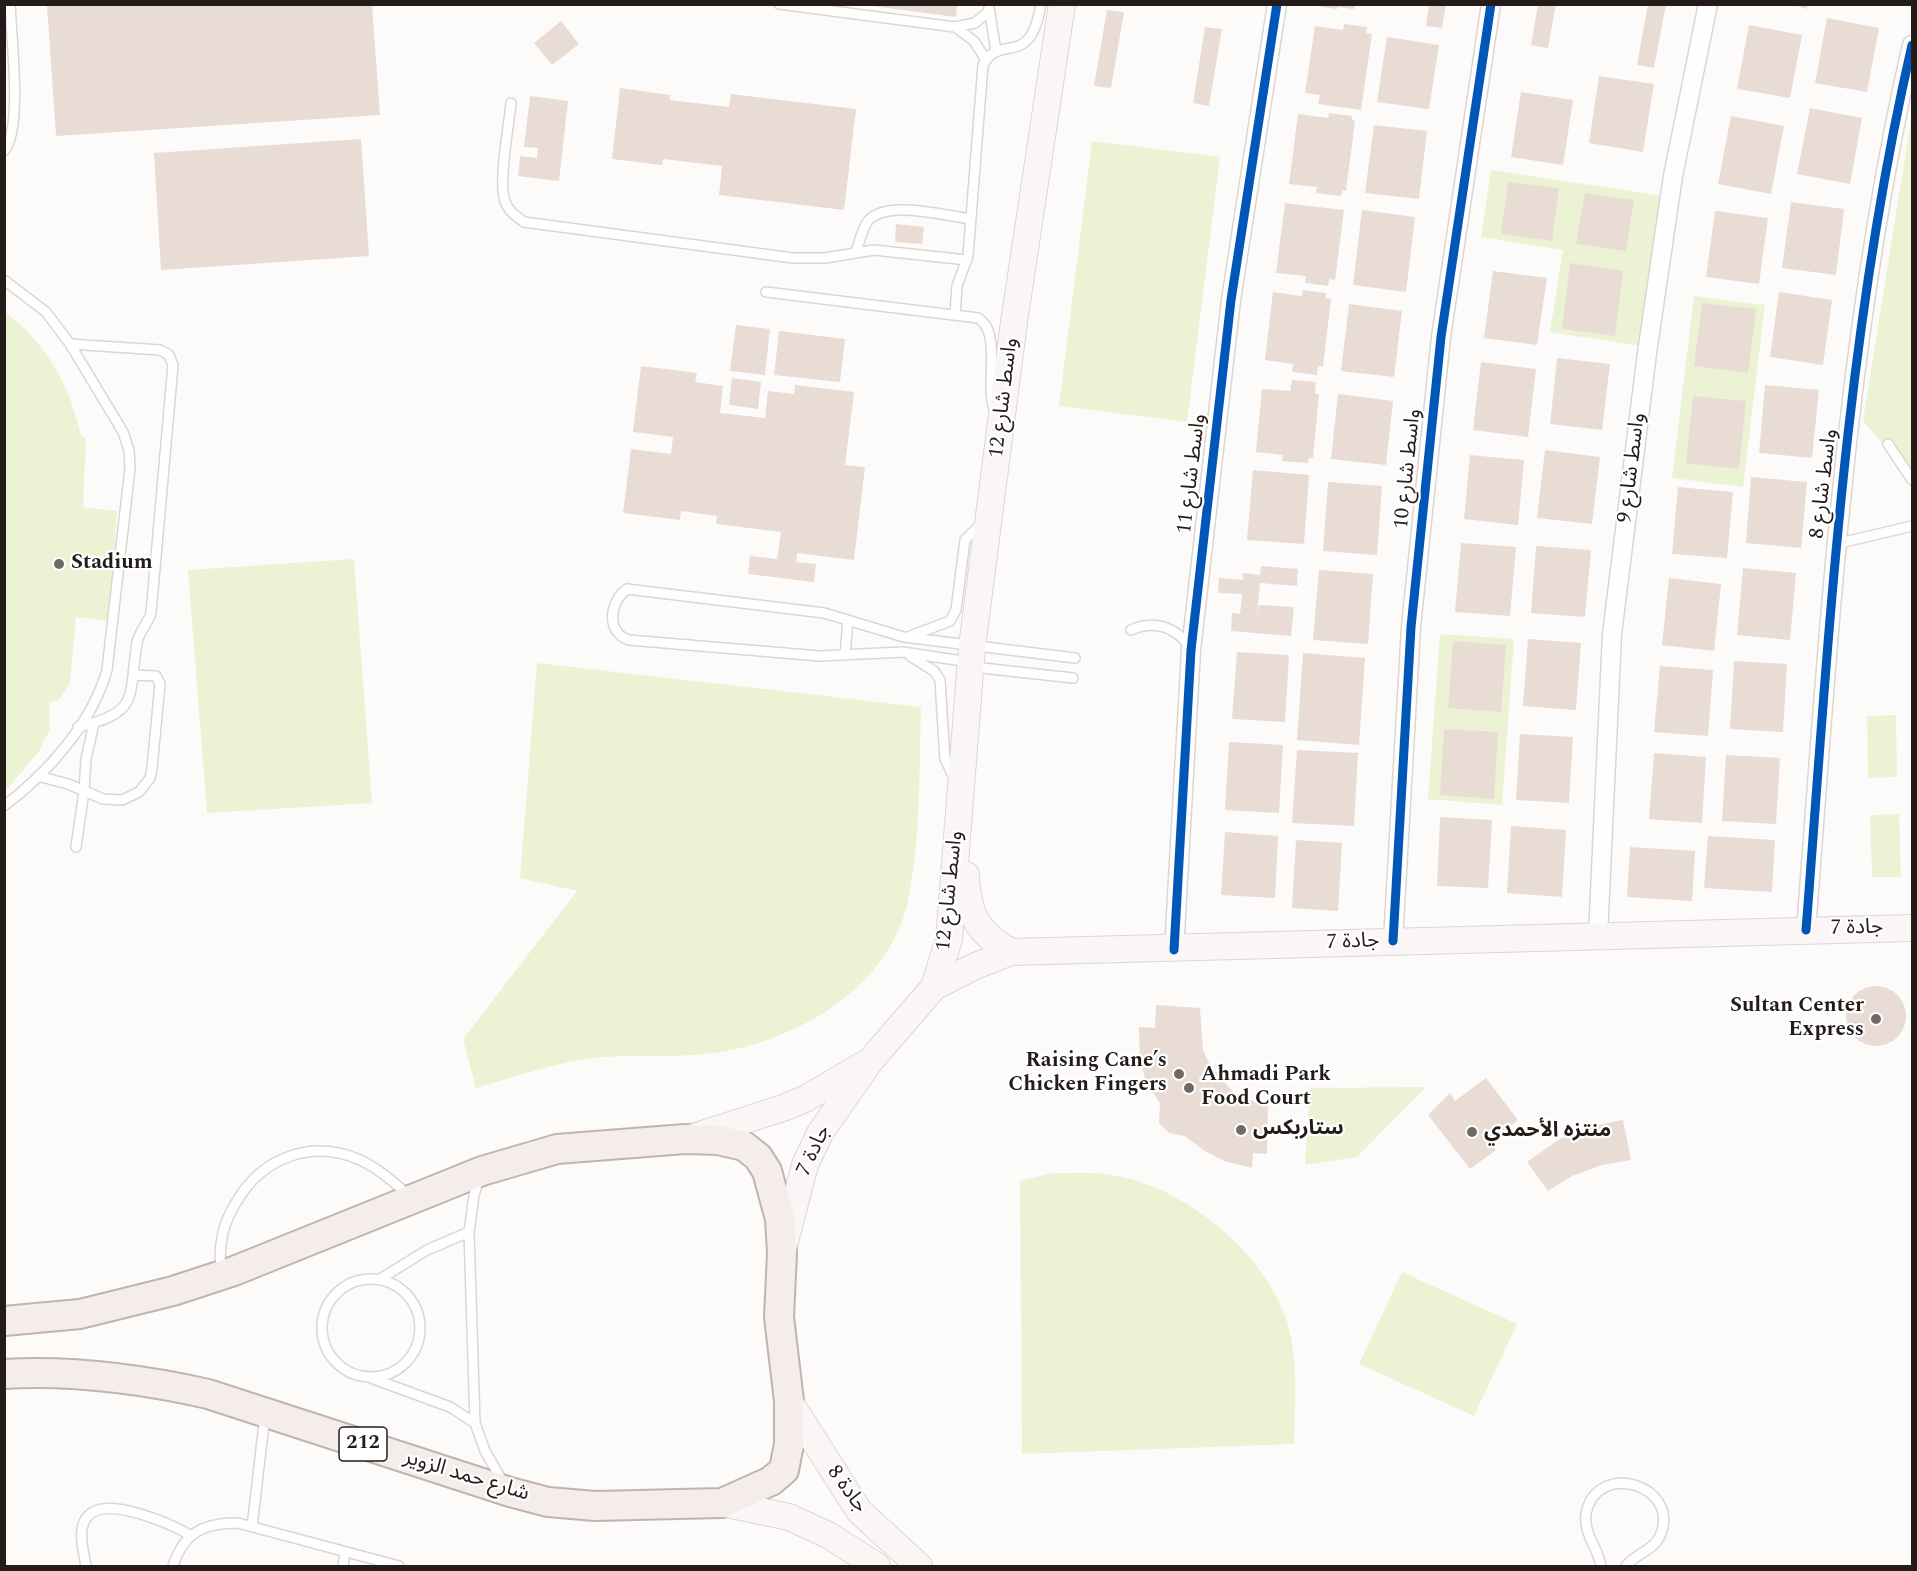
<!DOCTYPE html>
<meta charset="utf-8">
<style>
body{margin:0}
#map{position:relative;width:1917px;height:1571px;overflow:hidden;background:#fdfbf9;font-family:Spectral,serif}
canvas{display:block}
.frame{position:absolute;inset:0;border:6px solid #231c19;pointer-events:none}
</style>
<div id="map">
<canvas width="1917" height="1571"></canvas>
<div class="frame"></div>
</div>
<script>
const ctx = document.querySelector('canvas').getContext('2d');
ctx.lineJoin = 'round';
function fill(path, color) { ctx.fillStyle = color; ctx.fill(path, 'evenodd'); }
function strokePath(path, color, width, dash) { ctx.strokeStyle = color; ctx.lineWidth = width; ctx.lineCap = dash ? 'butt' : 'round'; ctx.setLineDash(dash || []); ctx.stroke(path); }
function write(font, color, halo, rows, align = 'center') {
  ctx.font = font + ' Spectral,"Noto Sans Arabic",serif'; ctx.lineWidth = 4.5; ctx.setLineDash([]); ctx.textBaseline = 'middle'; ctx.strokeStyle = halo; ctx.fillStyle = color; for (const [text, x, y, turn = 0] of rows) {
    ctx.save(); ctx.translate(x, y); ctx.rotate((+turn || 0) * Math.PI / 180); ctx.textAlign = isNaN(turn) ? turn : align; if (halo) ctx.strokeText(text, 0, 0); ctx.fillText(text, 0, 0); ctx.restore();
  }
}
fill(new Path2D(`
 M 1912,113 L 1912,478 L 1863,421 Z
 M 1092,141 L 1220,157 L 1187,422 L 1059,406 Z
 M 1491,170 L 1663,196 L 1640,346 L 1550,332 L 1563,250 L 1481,237 Z
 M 1694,296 L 1765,305 L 1743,487 L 1672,478 Z
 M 5,312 C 47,344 69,384 81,435 L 86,439 L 83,507 L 117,511 L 110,621 L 76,617 L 70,683 L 58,701 L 49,702 L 50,729 L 39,751 L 5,792 Z
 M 354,559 L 372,803 L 207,813 L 188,570 Z
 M 1440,634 L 1514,639 L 1502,805 L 1428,799 Z
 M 537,663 L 921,707 C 919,771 921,838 908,901 C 888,994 782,1050 694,1055 C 661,1057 628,1054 595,1058 C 554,1063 515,1077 476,1088 L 463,1039 L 577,891 L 520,878 Z
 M 1896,715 L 1897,777 L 1868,778 L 1867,716 Z
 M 1899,814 L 1901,877 L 1872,877 L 1870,815 Z
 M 1426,1087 L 1357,1157 L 1305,1165 L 1310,1088 Z
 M 1052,1173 C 1069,1173 1086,1172 1103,1174 C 1174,1180 1254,1243 1282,1308 C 1300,1350 1295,1400 1294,1444 L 1022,1454 L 1020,1181 Z
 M 1402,1272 L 1517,1324 L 1474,1416 L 1359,1364 Z`), '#ecf3d5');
fill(new Path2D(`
 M 857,4 L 957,4 L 956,17 Z
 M 1322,4 L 1355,4 L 1354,9 L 1338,7 L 1337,9 L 1322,7 Z
 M 1429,4 L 1446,4 L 1442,28 L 1426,26 Z
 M 1538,4 L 1556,4 L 1548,48 L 1531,45 Z
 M 1648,4 L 1666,4 L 1654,68 L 1637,65 Z
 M 1791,4 L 1808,4 L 1807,9 Z
 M 47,5 L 372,5 L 380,115 L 56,136 Z
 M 1107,10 L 1124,12 L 1111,88 L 1094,86 Z
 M 1827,18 L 1879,28 L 1867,92 L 1815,83 Z
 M 561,21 L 579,44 L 552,65 L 534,43 Z
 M 1344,24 L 1367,27 L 1366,33 L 1372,34 L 1361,110 L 1318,104 L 1320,95 L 1305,93 L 1315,26 L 1343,30 Z
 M 1749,25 L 1802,35 L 1790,98 L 1737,89 Z
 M 1205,27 L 1222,29 L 1209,106 L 1193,103 Z
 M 1387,37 L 1439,45 L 1429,109 L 1377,102 Z
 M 1599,76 L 1654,84 L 1643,152 L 1589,143 Z
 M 620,88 L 670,95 L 670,100 L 729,107 L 731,94 L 856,109 L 844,210 L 719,195 L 722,166 L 663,159 L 662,165 L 612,159 Z
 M 1521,92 L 1573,100 L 1563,165 L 1511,157 Z
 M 530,96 L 568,101 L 559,181 L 518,176 L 520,156 L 537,158 L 538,148 L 524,147 Z
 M 1810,108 L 1862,118 L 1850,184 L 1797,174 Z
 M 1329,113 L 1352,116 L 1352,120 L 1355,121 L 1346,191 L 1342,190 L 1341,196 L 1316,193 L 1317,187 L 1289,184 L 1298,114 L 1328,118 Z
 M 1731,116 L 1784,126 L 1771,194 L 1718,184 Z
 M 1374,125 L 1427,131 L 1419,199 L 1365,193 Z
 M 361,139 L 369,256 L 161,270 L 154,153 Z
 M 1508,182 L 1559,188 L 1552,241 L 1501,234 Z
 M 1585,193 L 1634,200 L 1626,251 L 1576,244 Z
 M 1791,202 L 1844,209 L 1836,275 L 1782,268 Z
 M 1285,203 L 1344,210 L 1335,280 L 1329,279 L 1328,286 L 1305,283 L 1306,276 L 1276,273 Z
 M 1362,210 L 1415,217 L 1406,292 L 1353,285 Z
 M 1715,211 L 1768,218 L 1759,284 L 1706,277 Z
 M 896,224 L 924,227 L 922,244 L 895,242 Z
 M 1570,263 L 1623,271 L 1615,336 L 1562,329 Z
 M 1493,271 L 1547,278 L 1537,345 L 1484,338 Z
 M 1303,290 L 1326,293 L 1326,298 L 1331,299 L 1323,367 L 1318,366 L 1317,375 L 1292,372 L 1293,364 L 1265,360 L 1273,292 L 1302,296 Z
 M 1779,292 L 1832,300 L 1823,365 L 1770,357 Z
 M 1702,303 L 1756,309 L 1748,373 L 1694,366 Z
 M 1349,304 L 1402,311 L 1394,377 L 1341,371 Z
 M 736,325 L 770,329 L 765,375 L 730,371 Z
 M 779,331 L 845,339 L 840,382 L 774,375 Z
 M 1557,358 L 1610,364 L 1602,430 L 1550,424 Z
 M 1481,362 L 1536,369 L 1528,437 L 1473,430 Z
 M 641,366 L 697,373 L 695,382 L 723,386 L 720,413 L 765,418 L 768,391 L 794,394 L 795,385 L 854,392 L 845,465 L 865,467 L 854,560 L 797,553 L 796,562 L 816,564 L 814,582 L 748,574 L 750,556 L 777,559 L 781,532 L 716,524 L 717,516 L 681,511 L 680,520 L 623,513 L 631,449 L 671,454 L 673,437 L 633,432 Z
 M 732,378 L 761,382 L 758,409 L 729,405 Z
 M 1292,380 L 1316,382 L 1315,394 L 1319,394 L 1313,458 L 1309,458 L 1308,463 L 1282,461 L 1283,455 L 1256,452 L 1262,389 L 1290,391 Z
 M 1765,385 L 1819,390 L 1812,458 L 1759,453 Z
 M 1338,394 L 1393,401 L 1386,465 L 1331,459 Z
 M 1693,396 L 1746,401 L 1739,469 L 1686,463 Z
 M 1545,450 L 1600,457 L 1592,524 L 1537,518 Z
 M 1470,455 L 1524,460 L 1518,525 L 1464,519 Z
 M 1253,470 L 1309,475 L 1304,544 L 1247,540 Z
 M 1751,477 L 1807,482 L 1801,548 L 1746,543 Z
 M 1328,482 L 1382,486 L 1377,555 L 1323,551 Z
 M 1678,487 L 1733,492 L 1727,558 L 1672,554 Z
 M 1461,543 L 1516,547 L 1510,616 L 1455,612 Z
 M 1536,546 L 1591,550 L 1585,617 L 1531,613 Z
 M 1261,566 L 1298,569 L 1297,586 L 1260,583 L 1257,615 L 1259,605 L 1294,607 L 1291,636 L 1231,631 L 1232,613 L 1240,614 L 1242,594 L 1218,593 L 1219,578 L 1243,580 L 1243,573 L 1260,575 Z
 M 1743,568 L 1796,573 L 1790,640 L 1737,635 Z
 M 1319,570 L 1373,574 L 1368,644 L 1313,640 Z
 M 1669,578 L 1721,584 L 1714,651 L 1662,645 Z
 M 1528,639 L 1581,643 L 1576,710 L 1523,706 Z
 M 1453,641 L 1506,645 L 1501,712 L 1448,708 Z
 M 1237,652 L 1289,655 L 1285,722 L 1232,719 Z
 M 1303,653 L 1365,658 L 1359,745 L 1297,740 Z
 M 1734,661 L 1787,664 L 1783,732 L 1730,729 Z
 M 1660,666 L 1713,670 L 1708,736 L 1654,732 Z
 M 1444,729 L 1498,732 L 1494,799 L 1440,795 Z
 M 1520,734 L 1573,737 L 1569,803 L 1516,800 Z
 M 1229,742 L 1283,745 L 1279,813 L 1225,810 Z
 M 1297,750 L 1358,753 L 1354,826 L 1292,823 Z
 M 1654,753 L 1706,757 L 1702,823 L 1649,819 Z
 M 1726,755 L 1780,758 L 1776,824 L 1722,821 Z
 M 1440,817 L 1492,820 L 1488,888 L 1437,886 Z
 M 1511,826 L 1566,830 L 1562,897 L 1507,893 Z
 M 1225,832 L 1278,836 L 1275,898 L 1221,895 Z
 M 1708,836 L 1775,840 L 1772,892 L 1704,888 Z
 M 1296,840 L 1342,843 L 1338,911 L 1292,908 Z
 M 1630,847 L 1695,851 L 1692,901 L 1627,897 Z
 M1846 1016a30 30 0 1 1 60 0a30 30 0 1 1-60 0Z
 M 1156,1005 L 1200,1008 L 1203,1050 L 1210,1065 L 1232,1091 L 1249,1100 L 1268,1104 L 1267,1154 L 1253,1153 L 1252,1168 L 1224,1161 L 1203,1150 L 1185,1136 L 1169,1133 L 1159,1123 L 1160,1103 L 1147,1084 L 1140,1062 L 1139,1027 L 1155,1028 Z
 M 1486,1078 L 1518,1120 L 1489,1144 L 1496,1150 L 1470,1169 L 1428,1115 L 1450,1093 L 1455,1101 Z
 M 1623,1120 L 1631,1160 L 1602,1165 L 1572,1176 L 1548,1191 L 1527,1162 L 1558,1140 L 1593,1126 Z`), '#e8dcd5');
const service = new Path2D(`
 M 779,4 L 955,27 L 975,23 L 989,11
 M 989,7 L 996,52
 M 955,27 L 974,41 L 986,60
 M 511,103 C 509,125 498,183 505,201 C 508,211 516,216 524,222 L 793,258 L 825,258 L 874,250 L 967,260
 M 4,151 C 23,129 11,36 10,4
 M 856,251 C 860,241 862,229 868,221 C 886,199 946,216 971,219
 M 4,280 L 46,312 L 70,344 L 123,432 L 129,450 L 130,468 L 107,670 C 92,723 48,773 4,806
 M 766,292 L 978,318 C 1002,332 985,383 994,409
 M 955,314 L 957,286 L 968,256 L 983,65 C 1000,32 1030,71 1041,4
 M 70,344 L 160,350 L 169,355 L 173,365 L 151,613 C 148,624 139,631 137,643 C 128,698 141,712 78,727
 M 1888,444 L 1912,480
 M 1836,544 L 1912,526
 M 1131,630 C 1154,620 1176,626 1190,648
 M 910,636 L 950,621 L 956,610 L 965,540 L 981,524
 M 845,655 L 848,620
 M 910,656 L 934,671 L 940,680 L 945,759 L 955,780
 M 969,662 L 903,652 L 820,656 L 629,640 C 605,632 610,601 627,589 L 824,613 L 904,637 L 1075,658
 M 973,667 L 1073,678
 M 38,776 L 68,784 L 103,799 L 122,800 L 139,792 L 150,778 L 152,768 L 160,684 L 156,676 L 133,675
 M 76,847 L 84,791 L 86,759 L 94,723
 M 479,1179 L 474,1195 L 469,1232 L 475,1423 L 485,1451 L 504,1484
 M 221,1271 C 218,1244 223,1223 237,1201 C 263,1157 312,1139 360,1160 C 378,1168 394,1182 408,1195
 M322 1328a49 49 0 1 1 98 0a49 49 0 1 1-98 0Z
 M 380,1279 L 427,1250 L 469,1232
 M 371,1378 L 450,1407 L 475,1423
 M 252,1527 L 265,1415
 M 86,1566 C 84,1552 76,1528 88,1516 C 106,1495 171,1524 190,1535
 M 173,1566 C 184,1532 204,1523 238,1523 L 399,1566
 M 343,1566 L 345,1552
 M 1601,1566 C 1598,1548 1583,1533 1586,1514 C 1596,1459 1682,1485 1660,1536 C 1653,1551 1636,1553 1626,1566`);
const minor = new Path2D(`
 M 1806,930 C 1829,634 1845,335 1912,45
 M 1598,936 L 1612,634 L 1647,353 L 1673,176 L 1708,4
 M 1393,941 L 1411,627 L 1441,337 L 1491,4
 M 1174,950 L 1191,650 L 1231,300 L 1277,4`);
const secondary = new Path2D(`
 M 966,875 C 968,914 976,932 1011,952
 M 934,987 L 949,939 L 972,647 L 1014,322 L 1062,4
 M 693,1137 L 783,1108 L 805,1099 L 863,1065
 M 784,1245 L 805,1165 L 820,1133 L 871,1060 L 934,987 L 973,967 L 1011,952 L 1912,928
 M 789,1401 L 859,1511 L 919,1566
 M 722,1503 L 789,1517 L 828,1535 L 877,1566`);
const primary = new Path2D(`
 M 4,1321 L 80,1314 L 173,1291 L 234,1271 L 482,1171 L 557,1149 L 685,1139 L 718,1140 L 744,1146 L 758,1157 L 767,1171 L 780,1219 L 782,1253 L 779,1317 L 789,1401 L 789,1444 L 784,1470 L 771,1481 L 722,1503 L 595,1506 L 548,1502 L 510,1492 L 208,1394 C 141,1379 74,1370 4,1374`);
strokePath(service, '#dbd6d3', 12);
strokePath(minor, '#dbd6d3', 21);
strokePath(secondary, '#dbd6d3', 28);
strokePath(primary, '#bfb4b0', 32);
strokePath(service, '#fffefe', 9);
strokePath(minor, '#fffefe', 18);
strokePath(secondary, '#faf6f5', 26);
strokePath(primary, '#f4edeb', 28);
strokePath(new Path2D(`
 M 1806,930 C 1829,634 1845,335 1912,45
 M 1393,941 L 1411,627 L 1441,337 L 1491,4
 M 1174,950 L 1191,650 L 1231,300 L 1277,4`), '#0057b8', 9);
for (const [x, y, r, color] of [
 [59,564,6,"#6f6a67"],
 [1876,1019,6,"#6f6a67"],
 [1179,1074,6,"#6f6a67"],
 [1189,1088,6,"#6f6a67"],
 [1241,1130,6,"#6f6a67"],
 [1472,1132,6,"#6f6a67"]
]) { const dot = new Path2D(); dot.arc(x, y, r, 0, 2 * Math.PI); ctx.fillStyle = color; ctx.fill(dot); strokePath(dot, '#fff', 2); }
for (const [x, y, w] of [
 [363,1444,48]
]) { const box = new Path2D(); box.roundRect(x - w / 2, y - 17, w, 34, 4.5); ctx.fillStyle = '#fff'; ctx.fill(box); strokePath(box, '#231c19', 1.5); }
write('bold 20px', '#231c19', null, [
 ["212",363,1444]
]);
write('21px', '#231c19', '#fff', [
 ["واسط شارع 12",1005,398,-83],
 ["واسط شارع 9",1633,468,-83],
 ["واسط شارع 10",1409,469,-84],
 ["واسط شارع 11",1193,474,-83],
 ["واسط شارع 8",1825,484,-83],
 ["واسط شارع 12",951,891,-84],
 ["جادة 7",1857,929,-1],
 ["جادة 7",1353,943,-2],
 ["جادة 7",815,1151,-65],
 ["شارع حمد الزوير",466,1477,17],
 ["جادة 8",846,1490,54]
]);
write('bold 21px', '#231c19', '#fff', [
 ["Stadium",71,564],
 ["Sultan Center",1864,1007,"right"],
 ["Express",1864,1031,"right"],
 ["Raising Cane’s",1167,1062,"right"],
 ["Chicken Fingers",1167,1086,"right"],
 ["Ahmadi Park",1201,1076],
 ["Food Court",1201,1100],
 ["ستاربكس",1253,1130],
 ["منتزه الأحمدي",1484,1132]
], 'left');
</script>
